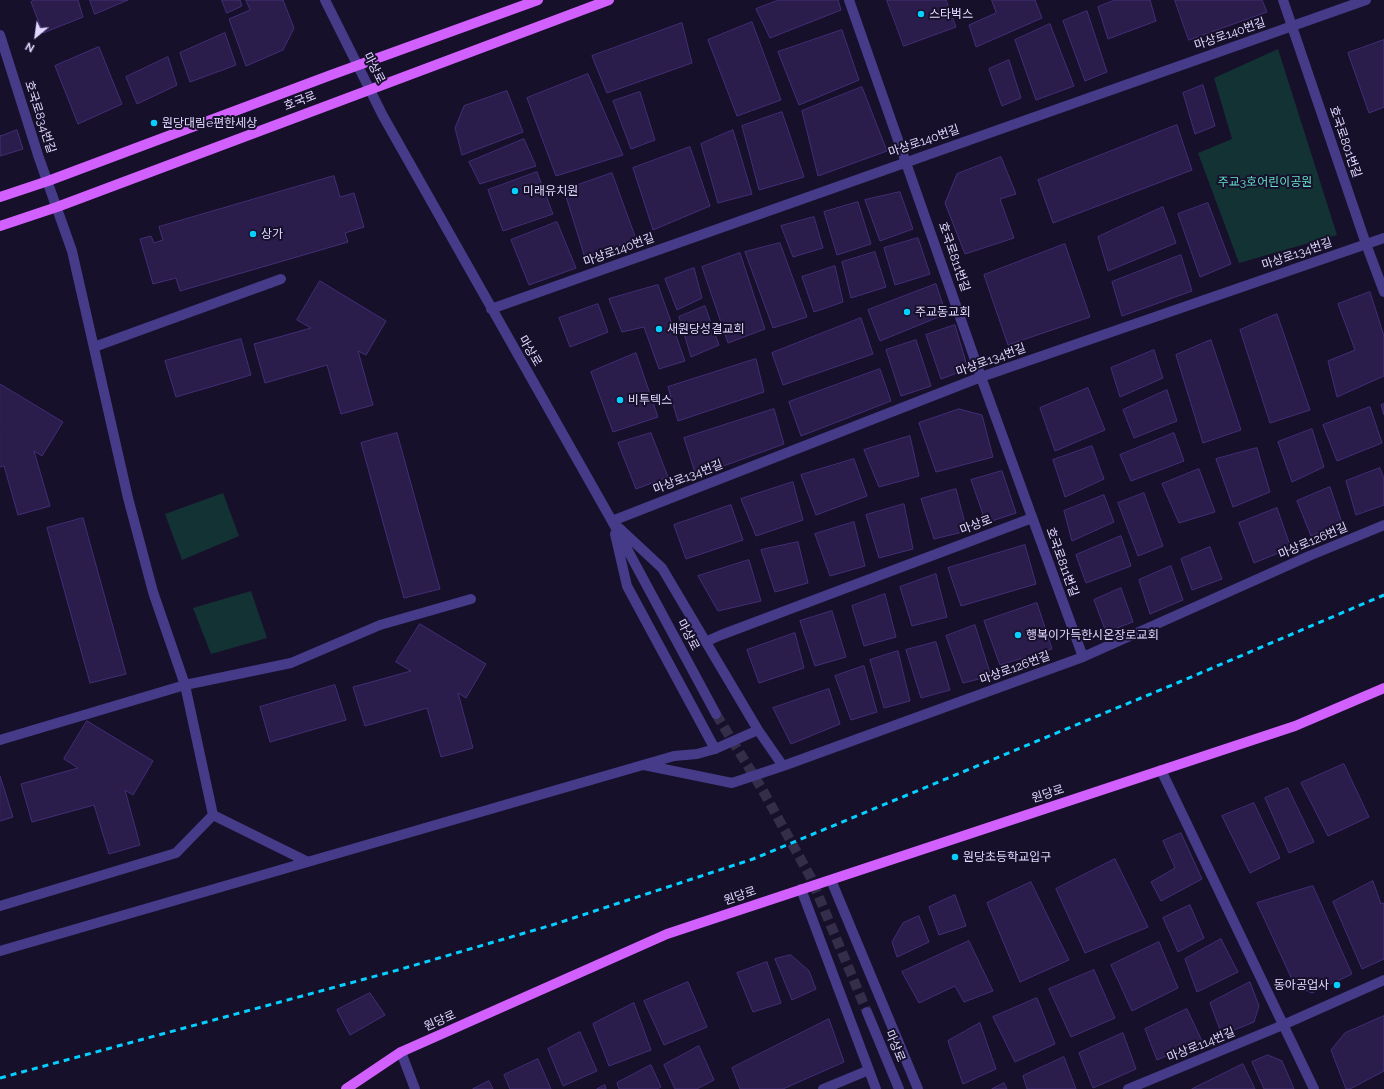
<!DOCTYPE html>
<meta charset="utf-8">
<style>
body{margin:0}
#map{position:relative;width:1384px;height:1089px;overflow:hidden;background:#17102a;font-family:Raleway,sans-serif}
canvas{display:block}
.north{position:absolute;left:16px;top:16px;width:40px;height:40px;-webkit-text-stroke:3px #17102a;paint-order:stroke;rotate:209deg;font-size:11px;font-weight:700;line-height:16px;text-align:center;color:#e1d9ff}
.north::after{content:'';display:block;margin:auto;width:14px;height:18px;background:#e1d9ff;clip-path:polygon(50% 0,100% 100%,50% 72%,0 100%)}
</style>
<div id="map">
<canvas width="1384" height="1089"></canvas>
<div class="north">N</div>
</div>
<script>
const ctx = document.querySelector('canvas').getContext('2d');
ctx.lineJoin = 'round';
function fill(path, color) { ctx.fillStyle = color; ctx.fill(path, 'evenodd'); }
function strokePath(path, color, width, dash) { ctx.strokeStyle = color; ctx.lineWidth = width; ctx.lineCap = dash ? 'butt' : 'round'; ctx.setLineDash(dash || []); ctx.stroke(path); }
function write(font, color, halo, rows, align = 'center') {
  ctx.font = font + ' Raleway,"Noto Sans KR",sans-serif'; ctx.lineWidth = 4; ctx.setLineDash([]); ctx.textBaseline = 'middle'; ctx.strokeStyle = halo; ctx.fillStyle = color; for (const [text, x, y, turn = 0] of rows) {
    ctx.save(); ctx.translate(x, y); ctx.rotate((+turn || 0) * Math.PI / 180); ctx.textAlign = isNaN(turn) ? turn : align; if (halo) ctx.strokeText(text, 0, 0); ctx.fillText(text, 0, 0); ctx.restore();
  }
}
fill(new Path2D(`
 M 1278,49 L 1337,235 L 1239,263 L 1198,153 L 1232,139 L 1214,78 Z
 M 223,493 L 239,536 L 182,560 L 165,514 Z
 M 251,591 L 267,638 L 211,654 L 193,608 Z`), '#133234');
const building = new Path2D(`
 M 35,0 L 78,0 L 83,17 L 43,33 L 31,2 Z
 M 90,0 L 128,0 L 95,14 Z
 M 222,0 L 240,0 L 242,6 L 227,13 Z
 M 246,0 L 283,0 L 294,28 L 283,50 L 246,66 L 229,19 L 250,10 Z
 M 779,0 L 838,0 L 841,10 L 770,38 L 756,9 Z
 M 887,0 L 946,0 L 956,27 L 904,46 Z
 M 992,0 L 1035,0 L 1042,18 L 976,47 L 969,25 L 996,13 Z
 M 1115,0 L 1150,0 L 1156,21 L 1108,39 L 1098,7 Z
 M 1175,0 L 1262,0 L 1267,12 L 1189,40 Z
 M 1087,11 L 1107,72 L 1085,81 L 1063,21 Z
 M 752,22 L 781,100 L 737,116 L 708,40 Z
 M 682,23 L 692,63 L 607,93 L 592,56 Z
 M 1050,24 L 1074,86 L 1036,100 L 1015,40 Z
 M 842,30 L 859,80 L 799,105 L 778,52 Z
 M 225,33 L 236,65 L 190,82 L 180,53 Z
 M 1384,40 L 1384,107 L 1369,113 L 1348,53 Z
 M 99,47 L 122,104 L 78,124 L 55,66 Z
 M 168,57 L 177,85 L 137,104 L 126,77 Z
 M 1009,60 L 1021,98 L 1002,106 L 989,69 Z
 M 588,74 L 623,155 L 556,176 L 527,98 Z
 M 1203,85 L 1215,126 L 1195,134 L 1183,93 Z
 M 862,87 L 887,151 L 818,176 L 802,111 Z
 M 507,91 L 523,132 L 462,155 L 455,128 L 464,106 Z
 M 640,92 L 655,140 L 631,149 L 613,101 Z
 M 782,112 L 804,177 L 759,190 L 742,126 Z
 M 1177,125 L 1192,170 L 1053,223 L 1038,180 Z
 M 17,130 L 23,149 L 0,156 L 0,135 L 0,136 Z
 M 733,130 L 752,194 L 718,203 L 701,144 Z
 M 524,139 L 536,166 L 480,184 L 469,162 Z
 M 690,147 L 710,206 L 653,230 L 633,168 Z
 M 1001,157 L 1016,194 L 1000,199 L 1014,238 L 965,254 L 945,203 L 957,174 Z
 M 537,172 L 553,214 L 503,231 L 488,190 Z
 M 612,173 L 636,239 L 585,258 L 564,190 Z
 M 334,176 L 340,197 L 354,193 L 364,227 L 345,233 L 348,242 L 180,291 L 176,278 L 153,284 L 140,239 L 151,236 L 154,243 L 163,240 L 159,227 Z
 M 900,192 L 913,229 L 880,241 L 865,200 Z
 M 858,202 L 871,244 L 837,255 L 824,212 Z
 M 1208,203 L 1231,264 L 1200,277 L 1178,214 Z
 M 1163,207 L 1176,243 L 1108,271 L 1098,237 Z
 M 814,217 L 823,248 L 793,257 L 781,226 Z
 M 557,222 L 576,268 L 529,285 L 511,240 Z
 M 918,238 L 930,274 L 895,285 L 884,248 Z
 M 780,243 L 807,317 L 773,328 L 745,252 Z
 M 1065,244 L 1090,317 L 1008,345 L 984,275 Z
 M 875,252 L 886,287 L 851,298 L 842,262 Z
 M 740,253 L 765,329 L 728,343 L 702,267 Z
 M 1181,255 L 1192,291 L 1122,316 L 1112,282 Z
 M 835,266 L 843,302 L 814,312 L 802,277 Z
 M 694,268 L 702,298 L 677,310 L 665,279 Z
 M 320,281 L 386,321 L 366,355 L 358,351 L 373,405 L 341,414 L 327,365 L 265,383 L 254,344 L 311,328 L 297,320 Z
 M 936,284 L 946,314 L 880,341 L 868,310 Z
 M 658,285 L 685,361 L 659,369 L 644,327 L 622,332 L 609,299 Z
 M 1370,292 L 1384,336 L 1384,376 L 1337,397 L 1328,361 L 1355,350 L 1338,304 Z
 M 598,304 L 608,332 L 570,347 L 559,318 Z
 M 705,306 L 719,345 L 691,357 L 679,317 Z
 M 1277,314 L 1310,410 L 1270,423 L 1240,330 Z
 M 861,318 L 873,354 L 783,385 L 772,353 Z
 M 955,325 L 968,369 L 941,379 L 926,335 Z
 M 241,339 L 251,375 L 176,397 L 165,361 Z
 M 916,340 L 931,386 L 901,396 L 886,350 Z
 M 1211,340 L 1241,430 L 1203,443 L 1176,355 Z
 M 1154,350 L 1163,378 L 1120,397 L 1111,368 Z
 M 636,353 L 658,417 L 613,432 L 591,372 Z
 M 756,359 L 764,392 L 678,421 L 668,387 Z
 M 880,369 L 891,401 L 801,436 L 789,402 Z
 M 0,384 L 63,422 L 42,456 L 34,451 L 50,506 L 18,515 L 4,466 L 0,467 Z
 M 1088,388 L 1105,430 L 1055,451 L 1040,408 Z
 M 1167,390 L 1177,421 L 1134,438 L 1123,410 Z
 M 1384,404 L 1384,415 L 1381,405 Z
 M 1370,407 L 1382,443 L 1337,461 L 1323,425 Z
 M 774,409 L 784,444 L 696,476 L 684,438 Z
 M 959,409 L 982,415 L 993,457 L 936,472 L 919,423 Z
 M 1312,429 L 1324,467 L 1292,482 L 1278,442 Z
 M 397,433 L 440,589 L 404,598 L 361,443 Z
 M 651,433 L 668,477 L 636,489 L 618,443 Z
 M 1174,433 L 1184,461 L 1131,481 L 1120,455 Z
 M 910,436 L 919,476 L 879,487 L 864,450 Z
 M 1092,446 L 1104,479 L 1065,497 L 1053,460 Z
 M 1257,448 L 1270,492 L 1233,507 L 1216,459 Z
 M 854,459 L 867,496 L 816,515 L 801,475 Z
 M 1380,468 L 1384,479 L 1384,505 L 1356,515 L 1346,481 Z
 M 1199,469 L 1215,512 L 1179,523 L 1162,484 Z
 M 1002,471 L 1016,513 L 986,523 L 971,480 Z
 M 793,482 L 803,520 L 756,536 L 741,499 Z
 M 1330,487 L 1342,523 L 1311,536 L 1297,501 Z
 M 956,489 L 967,531 L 934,539 L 921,499 Z
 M 1144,493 L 1163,546 L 1138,556 L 1118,503 Z
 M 1104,495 L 1114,522 L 1072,541 L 1064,511 Z
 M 904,504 L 913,549 L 879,558 L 866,515 Z
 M 731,505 L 743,540 L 686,559 L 674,525 Z
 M 1277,508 L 1291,548 L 1254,563 L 1239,523 Z
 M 83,518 L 126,674 L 90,683 L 47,528 Z
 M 854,522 L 865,566 L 830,576 L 815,534 Z
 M 1121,536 L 1131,566 L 1086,583 L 1076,555 Z
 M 798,542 L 808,583 L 775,592 L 761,550 Z
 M 1025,545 L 1036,584 L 961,606 L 948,568 Z
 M 1210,547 L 1222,579 L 1192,590 L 1181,559 Z
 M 749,560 L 761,601 L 718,611 L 698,576 Z
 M 1171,566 L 1183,600 L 1150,614 L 1139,580 Z
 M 936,574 L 947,617 L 912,626 L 900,587 Z
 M 1121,588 L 1133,622 L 1106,632 L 1094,600 Z
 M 885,594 L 896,637 L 864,646 L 852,606 Z
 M 1037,603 L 1052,649 L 1000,665 L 984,621 Z
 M 832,611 L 846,657 L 815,666 L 800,621 Z
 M 420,624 L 486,664 L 466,698 L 458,693 L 473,748 L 441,757 L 427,708 L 365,726 L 353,687 L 411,671 L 396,662 Z
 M 975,625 L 991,676 L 963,683 L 946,636 Z
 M 795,633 L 804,668 L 759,683 L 747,650 Z
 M 936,642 L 950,690 L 921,698 L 906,650 Z
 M 898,651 L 910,701 L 884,708 L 870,660 Z
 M 864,666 L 877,712 L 851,720 L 835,676 Z
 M 335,685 L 346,720 L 270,742 L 260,707 Z
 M 829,689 L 840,724 L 791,744 L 773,708 Z
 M 87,721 L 153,761 L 133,795 L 125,790 L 140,845 L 109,854 L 94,805 L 32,822 L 21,784 L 78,768 L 64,759 Z
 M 1344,764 L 1369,817 L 1328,836 L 1301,783 Z
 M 0,776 L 13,817 L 0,821 Z
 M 1288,788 L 1314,842 L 1289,853 L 1265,798 Z
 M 1254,803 L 1280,858 L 1250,873 L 1222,816 Z
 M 1181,833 L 1202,879 L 1161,901 L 1151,882 L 1175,868 L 1163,841 Z
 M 1115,859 L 1148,927 L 1085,953 L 1056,889 Z
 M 1373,881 L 1381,904 L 1384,903 L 1384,959 L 1362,969 L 1333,902 Z
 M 1031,882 L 1069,960 L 1020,982 L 987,903 Z
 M 1313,886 L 1352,974 L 1312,993 L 1295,986 L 1257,903 Z
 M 955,895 L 966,926 L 939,935 L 929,907 Z
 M 1190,905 L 1204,938 L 1178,952 L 1163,918 Z
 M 919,916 L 929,942 L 897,957 L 892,942 L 903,923 Z
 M 1221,939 L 1238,972 L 1197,992 L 1185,959 Z
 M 969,941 L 993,991 L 964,1002 L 955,986 L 919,1003 L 902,972 Z
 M 1159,942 L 1178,988 L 1132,1011 L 1111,965 Z
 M 791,955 L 809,971 L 816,989 L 792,1000 L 775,959 Z
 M 767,962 L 781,1003 L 753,1012 L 737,973 Z
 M 1094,970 L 1115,1018 L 1071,1037 L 1049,989 Z
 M 688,982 L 707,1027 L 664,1045 L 644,1001 Z
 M 1250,982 L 1259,1006 L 1254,1022 L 1222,1035 L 1210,1003 Z
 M 370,993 L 385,1015 L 350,1035 L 337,1010 Z
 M 1037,998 L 1055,1044 L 1015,1062 L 993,1017 Z
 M 634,1003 L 651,1050 L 609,1066 L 593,1024 Z
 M 1187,1009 L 1202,1041 L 1157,1060 L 1145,1029 Z
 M 1384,1016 L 1384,1071 L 1350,1089 L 1346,1089 L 1331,1050 L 1345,1033 Z
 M 829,1019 L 844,1062 L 783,1089 L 740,1089 L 732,1068 Z
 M 980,1023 L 996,1069 L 963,1084 L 948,1041 Z
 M 580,1032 L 597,1071 L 563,1086 L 548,1049 Z
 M 1123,1033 L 1136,1069 L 1093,1088 L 1079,1053 Z
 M 699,1046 L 714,1080 L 697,1089 L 675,1089 L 664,1065 Z
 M 1268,1055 L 1282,1061 L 1294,1089 L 1264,1089 L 1252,1062 Z
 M 1064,1057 L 1076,1089 L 1027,1089 L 1023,1076 Z
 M 538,1059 L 551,1089 L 510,1089 L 504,1075 Z
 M 1243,1064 L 1255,1089 L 1192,1089 Z
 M 651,1065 L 661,1087 L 657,1089 L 619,1089 L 617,1083 Z
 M 489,1081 L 493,1089 L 473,1089 Z
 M 1004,1083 L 1007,1089 L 992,1089 Z
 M 605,1085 L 606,1089 L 597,1089 Z`);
fill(building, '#2a1c4b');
strokePath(building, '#432e77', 1);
strokePath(new Path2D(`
 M 716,714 L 762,789 L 811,878 L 867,1012`), '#352e4a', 10, [10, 5]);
strokePath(new Path2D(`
 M 325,0 L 383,116 L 612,521 L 716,714
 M 849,0 L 981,377 L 1083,657
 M 1283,0 L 1366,244 L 1384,292
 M 0,35 L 39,158 L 72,251 L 128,498 L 153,592 L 185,685 L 213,815 L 308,862
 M 491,309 L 1366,0
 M 94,347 L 281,279
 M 612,521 L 981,377 L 1384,238
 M 619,528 L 662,568 L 758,730 L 783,766
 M 615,534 L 627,586 L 715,749
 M 705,642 L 721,635 L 1032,518
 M 0,740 L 185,685 L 291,663 L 380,625 L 471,599
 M 644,765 L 732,783 L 783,766 L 1083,657 L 1309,556 L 1384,525
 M 1161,770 L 1314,1089
 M 831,880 L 918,1089
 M 801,889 L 876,1089
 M 0,906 L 176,853 L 213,815
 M 0,951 L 674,756 L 697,754 L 715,749 L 758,730
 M 867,1012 L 899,1089
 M 401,1052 L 415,1089
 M 823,1089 L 869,1070
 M 1128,1089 L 1283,1025 L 1384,980`), '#453b88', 10);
strokePath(new Path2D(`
 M 0,197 L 48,181 L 331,75 L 538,0
 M 0,226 L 57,207 L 609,0
 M 346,1089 L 401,1052 L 667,934 L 1295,726 L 1384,688`), '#d260ff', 10);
strokePath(new Path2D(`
 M 0,1078 L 398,970 L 552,925 L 753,859 L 1177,683 L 1384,595`), '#05d0ff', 3, [6, 5]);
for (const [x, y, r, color] of [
 [921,14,4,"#05d0ff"],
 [154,123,4,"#05d0ff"],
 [515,191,4,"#05d0ff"],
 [253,234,4,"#05d0ff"],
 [907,312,4,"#05d0ff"],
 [659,329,4,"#05d0ff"],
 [620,400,4,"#05d0ff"],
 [1018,635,4,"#05d0ff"],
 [955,857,4,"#05d0ff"],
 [1337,985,4,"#05d0ff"]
]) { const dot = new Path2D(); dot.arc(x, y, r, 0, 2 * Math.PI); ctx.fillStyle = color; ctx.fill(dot); strokePath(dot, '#17102a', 1.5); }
write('12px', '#e1d9ff', '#17102a', [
 ["스타벅스",929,14],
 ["원당대림e편한세상",162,123],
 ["미래유치원",523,191],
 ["상가",261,234],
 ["주교동교회",915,312],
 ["새원당성결교회",667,329],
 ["비투텍스",628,400],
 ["행복이가득한시온장로교회",1026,635],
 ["원당초등학교입구",963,857],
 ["동아공업사",1329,985,"right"]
], 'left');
write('12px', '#e1d9ff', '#17102a', [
 ["마상로140번길",1230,34,-19],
 ["마상로",374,68,63],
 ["호국로",300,101,-21],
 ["호국로834번길",40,117,72],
 ["마상로140번길",924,141,-19],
 ["호국로801번길",1345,142,71],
 ["마상로140번길",619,250,-20],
 ["마상로134번길",1297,254,-19],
 ["호국로811번길",954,257,71],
 ["마상로",530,351,60],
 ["마상로134번길",991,360,-20],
 ["마상로134번길",688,477,-21],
 ["마상로",976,525,-21],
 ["마상로126번길",1313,541,-23],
 ["호국로811번길",1062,562,70],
 ["마상로",688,635,62],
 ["마상로126번길",1015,668,-20],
 ["원당로",1048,794,-18],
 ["원당로",740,896,-19],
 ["원당로",440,1021,-24],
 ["마상로114번길",1201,1045,-22],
 ["마상로",895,1046,67]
]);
write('12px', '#63e1cd', '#17102a', [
 ["주교3호어린이공원",1265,182]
]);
</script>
